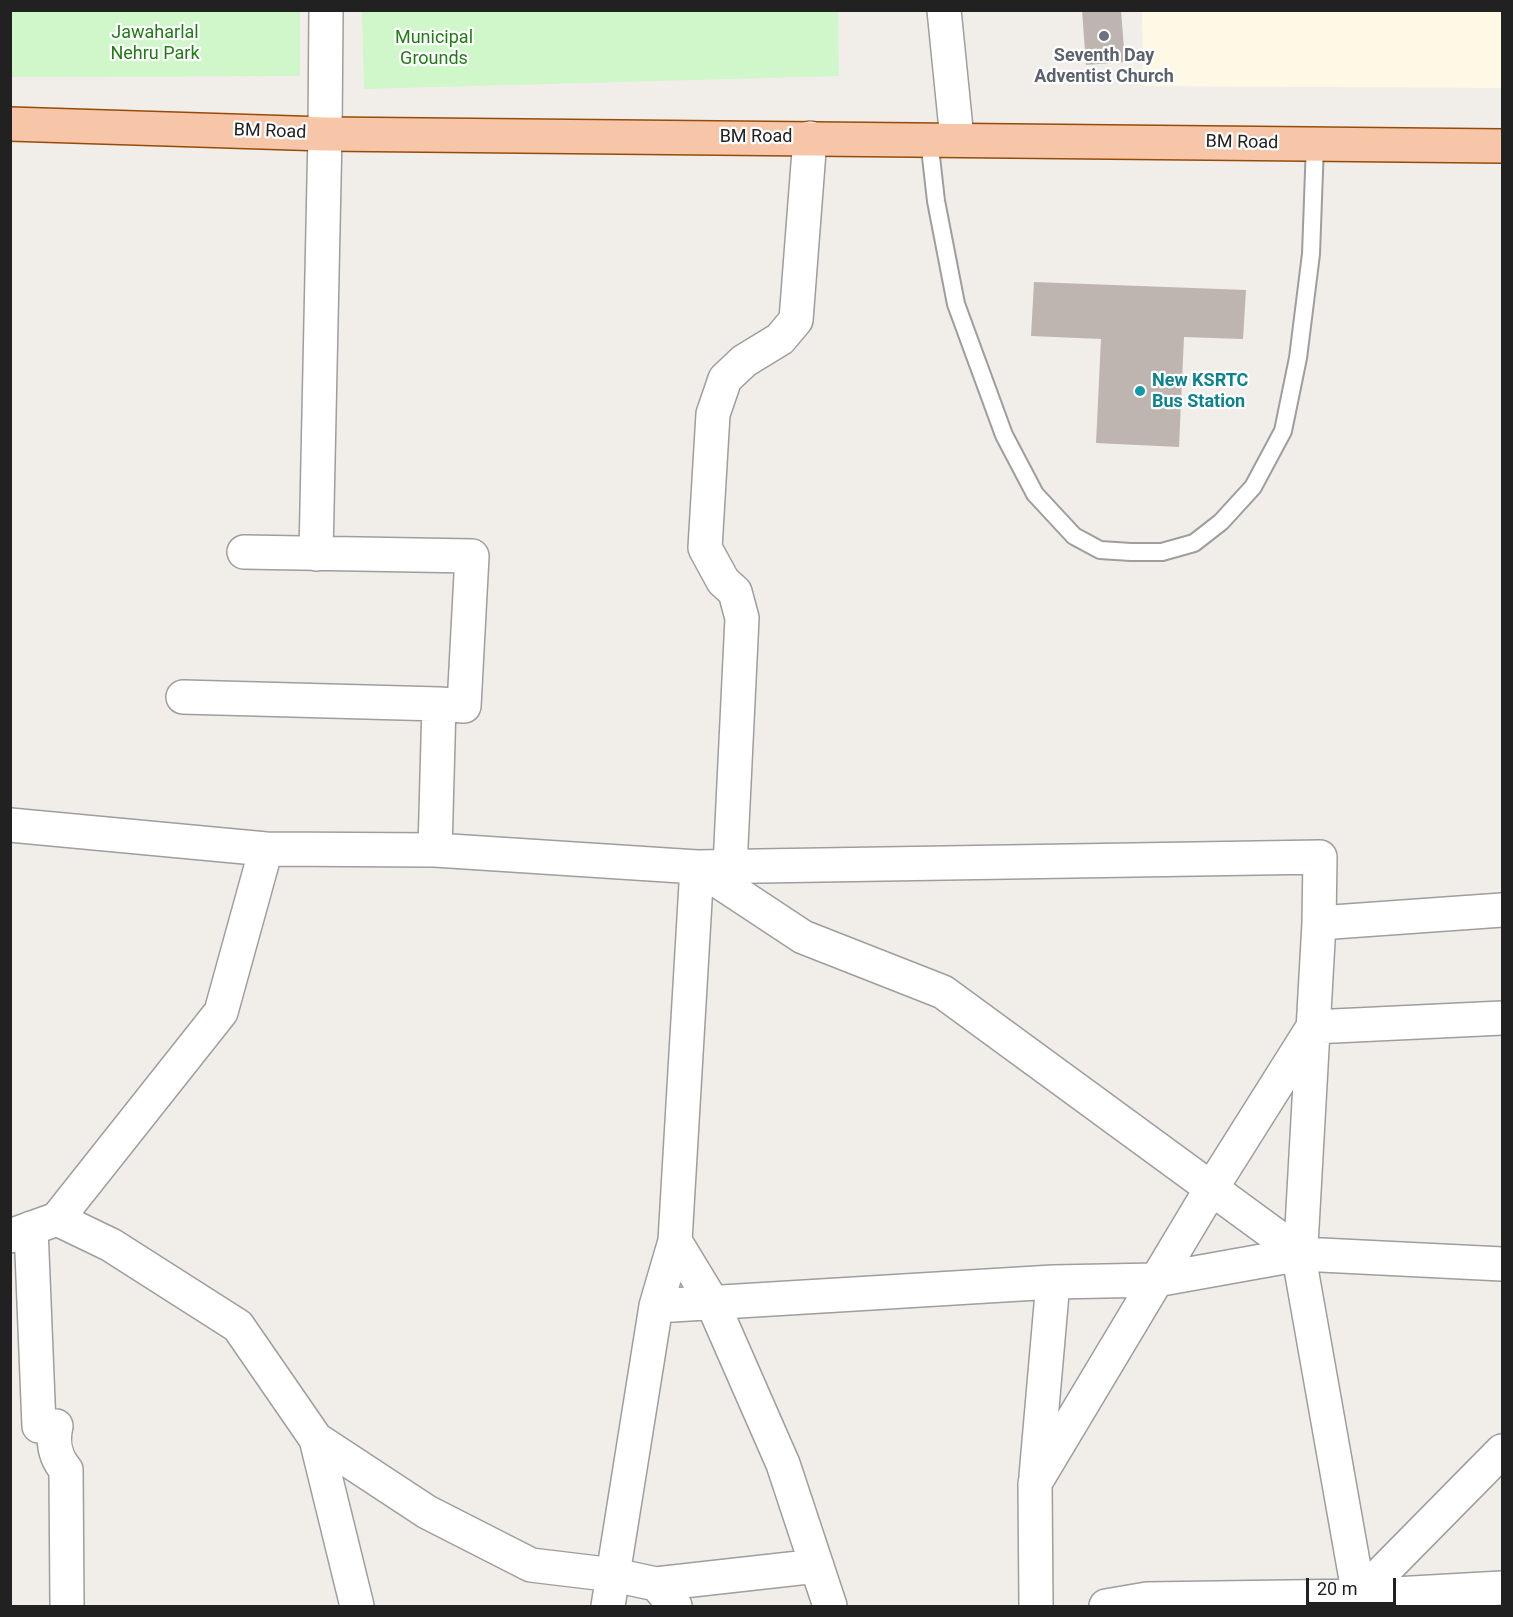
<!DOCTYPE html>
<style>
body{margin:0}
#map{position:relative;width:1513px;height:1617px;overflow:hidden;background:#f1ede9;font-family:Roboto,sans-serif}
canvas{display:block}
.frame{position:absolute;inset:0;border:12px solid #212121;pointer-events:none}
.scale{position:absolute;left:1306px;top:1578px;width:90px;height:27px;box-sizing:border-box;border:3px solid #212121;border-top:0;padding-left:8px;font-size:18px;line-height:21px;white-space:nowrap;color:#212121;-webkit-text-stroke:4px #fff;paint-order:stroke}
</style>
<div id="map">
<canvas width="1513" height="1617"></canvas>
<div class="frame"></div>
<div class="scale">20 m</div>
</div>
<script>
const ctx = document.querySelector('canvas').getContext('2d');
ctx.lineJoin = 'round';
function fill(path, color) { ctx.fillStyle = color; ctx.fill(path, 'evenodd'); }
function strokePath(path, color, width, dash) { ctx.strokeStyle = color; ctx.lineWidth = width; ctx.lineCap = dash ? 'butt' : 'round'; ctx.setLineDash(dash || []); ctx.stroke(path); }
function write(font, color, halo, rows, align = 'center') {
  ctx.font = font + ' Roboto,sans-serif'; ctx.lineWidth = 4.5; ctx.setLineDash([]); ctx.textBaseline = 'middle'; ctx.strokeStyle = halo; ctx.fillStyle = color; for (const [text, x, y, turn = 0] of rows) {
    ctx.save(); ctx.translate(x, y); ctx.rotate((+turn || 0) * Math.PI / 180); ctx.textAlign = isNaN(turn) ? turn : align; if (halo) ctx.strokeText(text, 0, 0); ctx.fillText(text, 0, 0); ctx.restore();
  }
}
fill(new Path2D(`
 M 1142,11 L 1502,11 L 1502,88 L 1143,86 Z`), '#fdf9e5');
fill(new Path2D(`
 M 10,11 L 300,11 L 300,76 L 11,77 Z
 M 362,11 L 838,11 L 839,76 L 364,89 Z`), '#cff7ca');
fill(new Path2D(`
 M 1082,10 L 1121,10 L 1125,62 L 1086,65 Z
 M 1034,282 L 1246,290 L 1243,339 L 1184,337 L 1179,447 L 1096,443 L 1101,339 L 1031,336 Z`), '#beb5b1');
const lane = new Path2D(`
 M 929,139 L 936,201 L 956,304 L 1004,435 L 1035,494 L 1074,536 L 1100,550 L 1131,552 L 1162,552 L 1194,543 L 1221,522 L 1253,487 L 1283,431 L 1298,358 L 1311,254 L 1315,144`);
const street = new Path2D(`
 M 944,10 L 957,139
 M 244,552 L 472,556 L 464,706 L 439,704
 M 316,554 L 325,134 L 326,10
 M 183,697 L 439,704 L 435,850
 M 10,825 L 266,849
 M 730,866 L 742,618 L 735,592 L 723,581 L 705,548 L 713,414 L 725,379 L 744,361 L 780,339 L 796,320 L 810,138
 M 697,867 L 803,937 L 943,992 L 1301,1254
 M 1319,923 L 1300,1263 L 1359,1596
 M 57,1219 L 111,1245 L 238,1326 L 316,1439 L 357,1606
 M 31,1228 L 39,1426 L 56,1426 C 52,1443 55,1457 66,1470 L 67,1606
 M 10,1236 L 57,1219 L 221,1012 L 266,849 L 435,850 L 697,867 L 1320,857 L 1319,923 L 1502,910
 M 675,1241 L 712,1302 L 783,1464 L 830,1606
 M 656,1306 L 1053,1282 L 1156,1280 L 1301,1254 L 1502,1264
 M 316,1439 L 427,1512 L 531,1565 L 614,1575 L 656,1584 L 675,1606
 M 1036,1476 L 1053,1282
 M 656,1584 L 817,1566
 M 1359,1596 L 1502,1451
 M 608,1606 L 656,1306 L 675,1241 L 697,867
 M 1036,1606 L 1035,1483 L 1211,1189 L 1313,1027 L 1502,1018
 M 1106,1606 L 1147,1599 L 1359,1596 L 1502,1588`);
const primary = new Path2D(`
 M 10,124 L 325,134 L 1502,146`);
strokePath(lane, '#9e9e9e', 20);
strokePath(street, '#9e9e9e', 36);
strokePath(primary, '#964c09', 36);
strokePath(lane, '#fff', 16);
strokePath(street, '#fff', 33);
strokePath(primary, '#f7c5a8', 33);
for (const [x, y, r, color] of [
 [1104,36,6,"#6b7280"],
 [1140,391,6,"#0f9aa8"]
]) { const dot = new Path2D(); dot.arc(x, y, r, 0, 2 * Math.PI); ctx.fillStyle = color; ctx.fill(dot); strokePath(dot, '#fff', 2); }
write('18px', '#1f7c13', '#fff', [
 ["Jawaharlal",155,33],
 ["Nehru Park",155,54],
 ["Municipal",434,38],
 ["Grounds",434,59]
]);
write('bold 18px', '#5b616d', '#fff', [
 ["Seventh Day",1104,56],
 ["Adventist Church",1104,77]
]);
write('18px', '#212121', '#fff', [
 ["BM Road",270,132,2],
 ["BM Road",756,137],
 ["BM Road",1242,143,1]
]);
write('bold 18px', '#0d838f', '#fff', [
 ["New KSRTC",1152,381],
 ["Bus Station",1152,402]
], 'left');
</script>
